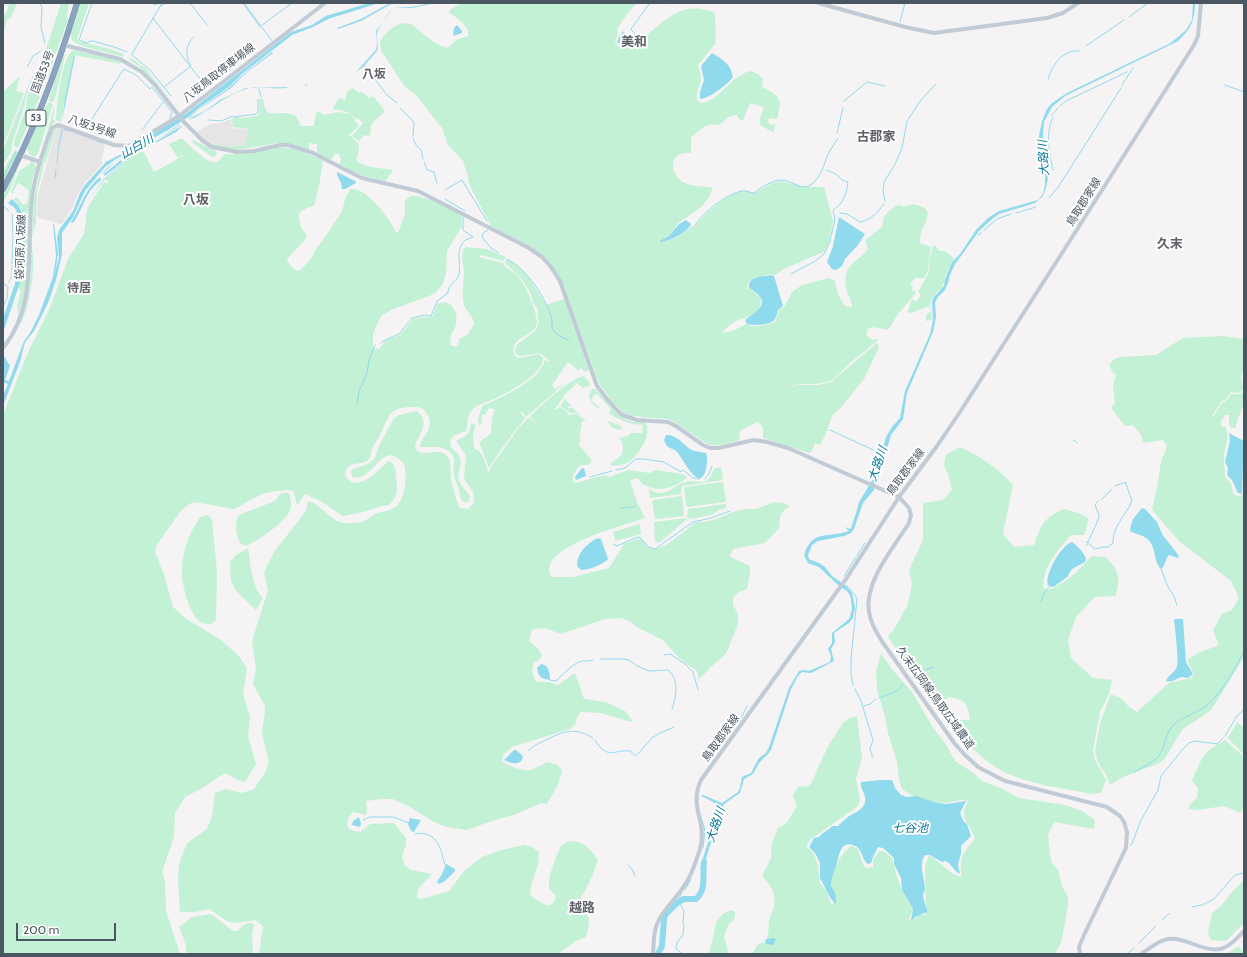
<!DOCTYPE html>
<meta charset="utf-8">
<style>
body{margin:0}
#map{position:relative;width:1247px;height:957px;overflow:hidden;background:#f5f3f3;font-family:Cabin,sans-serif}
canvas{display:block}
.frame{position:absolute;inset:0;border:4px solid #4a5661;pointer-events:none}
.scale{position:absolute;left:16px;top:923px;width:100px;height:18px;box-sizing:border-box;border:2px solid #4a5661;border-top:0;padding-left:5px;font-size:12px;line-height:14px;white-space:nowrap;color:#4a5661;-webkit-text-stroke:3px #fff;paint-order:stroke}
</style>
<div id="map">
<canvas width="1247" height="957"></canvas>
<div class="frame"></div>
<div class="scale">200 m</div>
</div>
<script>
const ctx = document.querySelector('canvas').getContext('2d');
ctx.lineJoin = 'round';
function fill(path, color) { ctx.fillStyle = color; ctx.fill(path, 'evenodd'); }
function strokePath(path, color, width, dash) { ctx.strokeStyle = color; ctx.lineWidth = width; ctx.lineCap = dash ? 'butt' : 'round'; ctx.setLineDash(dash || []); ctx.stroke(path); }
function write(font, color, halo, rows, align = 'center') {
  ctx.font = font + ' Cabin,"Noto Sans JP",sans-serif'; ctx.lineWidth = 4; ctx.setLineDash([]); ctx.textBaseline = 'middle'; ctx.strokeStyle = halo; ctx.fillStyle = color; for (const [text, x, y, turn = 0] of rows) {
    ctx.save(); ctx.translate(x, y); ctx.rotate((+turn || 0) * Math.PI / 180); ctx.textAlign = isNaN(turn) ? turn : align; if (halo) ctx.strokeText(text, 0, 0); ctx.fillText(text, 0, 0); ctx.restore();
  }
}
fill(new Path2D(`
 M 232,119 L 231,123 L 233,128 L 248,130 L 247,139 L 245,145 L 230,147 L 217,145 L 205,140 L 197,132 L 210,124 L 221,123 Z
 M 57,127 L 103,143 L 105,145 L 101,160 L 103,163 L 84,184 L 78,194 L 72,208 L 62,224 L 39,218 L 37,216 L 38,195 Z`), '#e6e4e5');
fill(new Path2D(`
 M 9,3 L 17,3 L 11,18 L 7,19 L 3,36 L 3,15 L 6,14 Z
 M 61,3 L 69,3 L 67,16 L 68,20 L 43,89 L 18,148 L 14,146 L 14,142 L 26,108 L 27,96 L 38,74 Z
 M 80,3 L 89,3 L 77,39 L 78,41 L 110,49 L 124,54 L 123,57 C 111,52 78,48 72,40 L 71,33 Z
 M 462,3 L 637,3 L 627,14 L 617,29 L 618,35 L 615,42 L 618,46 L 624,48 C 632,43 642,40 648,34 C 670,16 686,0 715,13 L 716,33 L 715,44 L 698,65 C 699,69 701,73 701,77 C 702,86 691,97 701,103 C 718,101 727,82 741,75 C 744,73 747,72 750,71 L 758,74 L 763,79 L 762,87 C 773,93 783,96 779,110 C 778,114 779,116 776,119 L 769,118 L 768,122 L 770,125 L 775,124 L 774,133 L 760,125 L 760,119 L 764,107 L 750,103 L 743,121 L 738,118 L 737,115 C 729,114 725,121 719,125 C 705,122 702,130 691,137 L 691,153 C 665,151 671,177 685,183 C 693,187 705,186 713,188 L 708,199 L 700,208 L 678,223 L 669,236 L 659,241 L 659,242 C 668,243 686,232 692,226 L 695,227 C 702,215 727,194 742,191 C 746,191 750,193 754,193 L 773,183 L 781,181 L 806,187 L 824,187 L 833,221 L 829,241 L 825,251 L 784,269 L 775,275 L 770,274 L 750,280 L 747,285 L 748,288 L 754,292 L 761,299 C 761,316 746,316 734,322 C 729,325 725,329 722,333 L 733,331 L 746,324 C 754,329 767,324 775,322 L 779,310 L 784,307 L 792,292 L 802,285 L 829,278 L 835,281 C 837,290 840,308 852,307 C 852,300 847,295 846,288 C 843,263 855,265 868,249 L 865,240 L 882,227 L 884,216 L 895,206 L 899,205 L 904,207 C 910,204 913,204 920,206 C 935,211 924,223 921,233 C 920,236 920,240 920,243 L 931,247 C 928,258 931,269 924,278 L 916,278 L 911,282 L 910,284 L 913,286 L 912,290 L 916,292 L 915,294 L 898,314 L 888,330 L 874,327 L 868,329 L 866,335 L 872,340 L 877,339 L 878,340 C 869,348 860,355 851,362 C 845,367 835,380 827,382 C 814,386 800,381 787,388 L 799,385 L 819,385 L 831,382 L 877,343 L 879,347 L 864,379 L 842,406 L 832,416 L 826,433 L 820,445 L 815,443 L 812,451 L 809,453 L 763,438 C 763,431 765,426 757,422 L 740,431 L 739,434 L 740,440 L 721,445 L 709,445 L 676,423 L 668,419 L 631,416 L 624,413 L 610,399 L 599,383 L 560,277 L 544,257 L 536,250 L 491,226 L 469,184 L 468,176 L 463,161 L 448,145 L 442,128 L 430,113 L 415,94 L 404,86 L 381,50 L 380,41 C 386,31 398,20 411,24 C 415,26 418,30 421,32 C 429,39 438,46 448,48 L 456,40 L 468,36 L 468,30 L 462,22 L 450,13 L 449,10 Z
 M 73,50 L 121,61 L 121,64 L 74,55 L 61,120 L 62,122 L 56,120 C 57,104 61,59 73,50 Z
 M 64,54 L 65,55 L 56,95 L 53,102 L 49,101 L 49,98 Z
 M 131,58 L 146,69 L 176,107 L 152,78 L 139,66 L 129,60 Z
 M 37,70 L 26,96 L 24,107 L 12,143 L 12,149 L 3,166 L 3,150 Z
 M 20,76 L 16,91 L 24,93 L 3,146 L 3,92 Z
 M 353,88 L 359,93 L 362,92 L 369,98 L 373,96 L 385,111 C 381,116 373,120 371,126 C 370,130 372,132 369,136 L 364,135 L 359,141 L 352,136 L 363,123 L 357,118 L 355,120 C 350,111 343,110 334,110 L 333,108 L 339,98 L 345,100 L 347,92 Z
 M 259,99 L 263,99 C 264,101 264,103 264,105 C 267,117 274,113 283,113 C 288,113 292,114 296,116 L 301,126 L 313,126 L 313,128 L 317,111 L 325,115 L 338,112 L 350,114 L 359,126 L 349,135 L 353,138 L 359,145 L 358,155 L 356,160 C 365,168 381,168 393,170 L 387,179 L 385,181 L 361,175 L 342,166 L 346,165 L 339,165 L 341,160 L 339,154 L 335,154 L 331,160 L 317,153 L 317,144 L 309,143 L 309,150 L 292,144 L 279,143 L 237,150 L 217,147 L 209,144 L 208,142 C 221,147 231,147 245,145 L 247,139 L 248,129 L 233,127 L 232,122 L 233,117 L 242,118 L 257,116 L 259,112 Z
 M 49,102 L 53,104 L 38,154 L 35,157 L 30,155 L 28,150 L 27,149 L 39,118 Z
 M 55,105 L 53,120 L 56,121 L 52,125 L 42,149 Z
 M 57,127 L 45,164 L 42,159 L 53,131 Z
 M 180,139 L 183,139 L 194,150 L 178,158 L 169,144 Z
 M 191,139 L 216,151 L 217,155 L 212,157 L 193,143 Z
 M 278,147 L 294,149 L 323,160 L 319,186 L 314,206 L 307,208 L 299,213 L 299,218 L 302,230 L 305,232 L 307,236 C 302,246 292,251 287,260 C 290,266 292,269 299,271 L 312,258 L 316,249 L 325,237 L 342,211 L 346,196 L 351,189 C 367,187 389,218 396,232 L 398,233 C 399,230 405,215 405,212 C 405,208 404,203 406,200 C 413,187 452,210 461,215 L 462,226 L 447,251 L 446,273 L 443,284 L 435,293 L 429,296 L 391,310 L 381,316 L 373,334 L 373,348 L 379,349 L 386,340 L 400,335 L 413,319 L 433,316 L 437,304 C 441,303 444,301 447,303 C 459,307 459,326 451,334 L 450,345 L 455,347 L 458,345 L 459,339 L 468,334 L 474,324 C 474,316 466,312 464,305 C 461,294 464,284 464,273 C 464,264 460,256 464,248 L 466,247 L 486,249 L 506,257 L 503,261 L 481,255 L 479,257 L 503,263 C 506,269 512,271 517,275 C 524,281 538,314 537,323 C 535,337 507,336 515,356 L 519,358 L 539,354 L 543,358 C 544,374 507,393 494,399 C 487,402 477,404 472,410 C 467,415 468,424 466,431 L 455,435 L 450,440 L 451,447 C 453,450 458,453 459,456 C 464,463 456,472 459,481 C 462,487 466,491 470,496 L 468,502 L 464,502 C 459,497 460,494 458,487 C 458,485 456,483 456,481 C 452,474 454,465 454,457 L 449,451 L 440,447 L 420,447 C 421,436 438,427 425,411 C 421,406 416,407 410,407 C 389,408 389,416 381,433 C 379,438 374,443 372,449 C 371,452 371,455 370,458 C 362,469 348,456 345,476 L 352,483 C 366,484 378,471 388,461 L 391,462 C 396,467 396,471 396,477 C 398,489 398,497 389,505 L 382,506 L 359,513 L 343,516 L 322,502 L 305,494 L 297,505 L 294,493 L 293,491 L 285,490 L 264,493 L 234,509 L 195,502 L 189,504 L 180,512 L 156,546 L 155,552 L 164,574 L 173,607 L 185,618 L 221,640 L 239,656 L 247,669 L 243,694 L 250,717 L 248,736 L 256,764 L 245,782 L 238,780 L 225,773 L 217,778 L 201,789 L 185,797 L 175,813 L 174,837 L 162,872 L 165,881 L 166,911 L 180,954 L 3,954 L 3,415 L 29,350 L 49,310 L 68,259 L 84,234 L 86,221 L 86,214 L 88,207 L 104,182 L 110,183 L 105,179 C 110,175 115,172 120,167 C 127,161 133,151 144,152 L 154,172 L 194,150 C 200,154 211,166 218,161 C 221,160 223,156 225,154 C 243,155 260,151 278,147 Z
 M 15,150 L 18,152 L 17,155 L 3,182 L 3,171 Z
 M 42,160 L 44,164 L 37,193 L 36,222 L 32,237 L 34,199 Z
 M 31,161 L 34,163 L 37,168 L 34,173 L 32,181 L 26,285 L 23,300 L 18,316 L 17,307 L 21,290 L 18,288 L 20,278 L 23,220 L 21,208 L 14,199 L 15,198 L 18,198 L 23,205 L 27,203 L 29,190 L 18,183 L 12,194 L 11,192 L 19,171 L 30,164 Z
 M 19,165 L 10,190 L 3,202 L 3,195 Z
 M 31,244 C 37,264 30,304 21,324 L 20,323 C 30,297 32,272 31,244 Z
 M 935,245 L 939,251 L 945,251 L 954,258 L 944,278 L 945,279 L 942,288 L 936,293 L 930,302 L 932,320 L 926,321 L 926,316 L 931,310 L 928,306 L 911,313 L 907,312 L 910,306 L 910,303 L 913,299 L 916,302 L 921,295 L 918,292 L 929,272 L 930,257 L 933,246 Z
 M 506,259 C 526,267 535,288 546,305 L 564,299 L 589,369 L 588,371 L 585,372 L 581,368 L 578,370 L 568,362 L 552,385 L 555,389 L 570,381 L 556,390 L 556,391 L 526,417 L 522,412 L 520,412 L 525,418 L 502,448 L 489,468 L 479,442 L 491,434 L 492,417 L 495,409 L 489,408 L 485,415 L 482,415 L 481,425 L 479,425 L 478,419 L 482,406 C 499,399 542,380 545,359 L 548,362 L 549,360 L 540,353 L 520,356 L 516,354 L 515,349 L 517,345 C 523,339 536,333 538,325 C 539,320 537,315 538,309 L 534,304 L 529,290 L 520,277 L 505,263 Z
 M 1222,336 L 1244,339 L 1244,370 L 1241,377 L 1244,390 L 1238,393 L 1231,392 L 1226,399 L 1221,402 L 1212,416 L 1213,417 L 1221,404 L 1228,399 L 1231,394 L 1238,394 L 1244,392 L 1244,405 L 1242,408 L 1235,428 L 1231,428 L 1229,424 L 1229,415 L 1225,415 L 1221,421 L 1221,427 L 1225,426 C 1231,440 1223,448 1224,461 C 1224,466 1225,471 1225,477 L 1231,483 L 1233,493 L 1239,497 L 1244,493 L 1244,655 L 1242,660 L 1212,709 L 1203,716 L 1184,728 L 1180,733 L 1166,757 L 1160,763 L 1123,777 L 1110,785 L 1106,775 L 1098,762 L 1095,752 L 1100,723 L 1111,694 L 1122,699 L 1128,706 L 1137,712 L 1169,683 L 1191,678 L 1194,674 L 1187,660 L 1198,653 L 1219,645 L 1213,630 L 1222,614 L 1232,610 L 1239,598 L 1231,581 L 1179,541 L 1152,510 L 1157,488 L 1161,462 L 1167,446 L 1163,440 L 1143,443 L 1141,435 L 1133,425 L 1125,426 L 1111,408 L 1115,403 L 1113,386 L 1116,375 L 1112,371 L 1109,365 L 1114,359 L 1119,357 L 1156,355 L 1183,338 Z
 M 584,376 L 590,383 L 589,386 L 583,388 L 577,383 L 563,396 L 564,398 L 559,402 L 559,404 L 554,409 L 555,410 L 560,407 L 568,413 L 569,416 L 571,414 L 575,414 L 580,418 L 583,418 L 585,421 L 588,419 L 585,422 L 584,420 L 581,423 L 582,427 L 581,427 L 579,447 L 581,447 L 592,461 L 588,465 L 581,465 C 576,469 572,475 573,481 L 576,483 L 605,475 L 609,477 L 629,470 L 650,473 L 655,470 L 682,474 L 687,477 C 684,483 665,490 658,489 C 653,489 647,486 642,484 L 638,478 L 630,480 L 637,502 L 645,518 C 629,524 532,548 552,577 L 573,577 L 609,568 L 624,544 L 640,538 L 645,543 L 647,548 L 655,549 L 666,545 L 685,531 L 694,523 L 714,520 L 733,512 L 746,509 L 756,509 L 774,502 L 784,503 L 790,506 C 781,511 778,517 780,527 L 765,543 L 733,549 L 730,556 L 732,558 L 750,566 L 750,574 L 747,589 L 739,592 L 733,598 L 733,605 L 738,614 L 738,624 L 726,654 L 714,664 L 699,679 L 697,671 L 679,658 L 663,640 L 637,627 L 630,621 L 620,618 L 605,619 L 561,634 L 545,628 L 532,629 L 529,641 C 536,647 550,657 534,662 C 531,671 532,675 537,682 L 549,682 L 558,685 L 575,673 L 584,699 L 606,702 L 625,711 L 633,721 L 631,722 L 601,713 L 581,712 L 577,717 L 575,725 L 570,729 L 512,747 L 503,755 L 502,762 C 511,766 524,773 533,769 C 538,767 543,764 548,762 L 558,765 L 562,770 C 560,783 554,792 547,804 L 541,803 L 514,815 L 495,820 L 467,830 L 447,827 L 434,822 L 410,807 L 393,799 L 382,799 L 366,801 L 367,809 L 366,815 L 353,812 C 348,818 345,822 349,829 C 361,833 360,833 370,824 L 394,823 L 406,838 L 406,845 L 402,856 L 404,865 L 411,870 L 432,874 C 427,881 413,890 418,898 L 422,899 L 449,891 L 465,870 L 482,857 L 501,850 L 524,845 L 532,847 L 539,852 L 538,865 L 530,889 L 531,896 C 541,903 553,913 556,895 C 553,893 549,890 549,885 C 548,876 557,855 561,846 C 577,834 589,847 598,860 C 593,875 587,889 578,902 C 590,916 591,919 586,937 L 576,941 L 558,954 L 259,954 L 263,926 L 255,920 L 236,923 L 229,922 L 209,909 L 195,912 L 180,912 L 178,880 L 179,864 L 187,843 L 207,829 L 212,816 L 215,793 L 226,789 L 242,793 L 254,789 L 265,773 L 269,762 L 262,734 L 265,711 L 265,706 L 253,684 L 256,669 L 252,641 L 268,590 L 264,573 L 274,552 L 306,511 L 308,501 C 321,504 331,522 344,523 C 349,523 357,523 362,522 C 368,520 372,515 378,513 C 384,511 390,511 395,507 C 405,501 408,475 404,464 C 402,460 396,457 392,455 C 377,455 368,483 352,477 L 351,471 L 353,469 L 368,464 L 375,458 L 379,446 L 394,418 L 399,415 L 417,411 C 431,424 419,433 415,446 L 417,451 L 421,453 L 439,452 L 445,454 L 450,460 L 451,481 L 457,502 L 460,508 L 468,509 L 474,502 L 473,492 L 464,479 L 466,455 L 456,441 C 467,435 469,437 471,423 L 476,425 C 473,432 472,441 475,449 C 484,452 485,465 489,473 L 489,471 L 493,464 L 520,426 L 529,417 L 539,427 L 530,416 C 542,405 569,379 584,376 Z
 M 592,389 L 595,389 L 623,418 L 634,422 L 645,422 C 653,435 638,456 627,463 C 623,465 616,465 611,466 L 611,462 C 623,459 627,447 619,438 L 628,436 L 630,433 L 642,433 L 643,425 C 625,424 623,420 609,414 L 611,409 L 597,394 L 594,395 L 591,400 L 600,408 L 597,408 C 591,402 586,397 592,389 Z
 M 565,399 L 572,407 L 568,407 L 569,410 L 569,408 L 573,408 L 582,418 L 579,417 L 576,413 L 571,413 L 570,411 L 569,412 L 562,408 L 561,405 Z
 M 608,421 L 621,426 L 622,429 L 619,430 L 611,427 Z
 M 960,447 C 982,458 997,467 1013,485 L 1003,534 L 1014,547 L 1034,545 C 1042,524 1042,519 1064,509 L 1078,513 L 1089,519 L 1084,535 L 1071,535 C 1057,551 1044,565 1043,587 L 1047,590 C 1065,585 1079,570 1092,556 L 1106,557 C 1120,573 1120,576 1116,596 L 1095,597 L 1076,617 L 1068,640 L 1071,658 L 1093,678 L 1112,680 L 1109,694 L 1100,712 L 1093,750 L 1095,760 L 1106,780 L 1101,793 L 1091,794 C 1062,788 1031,785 1004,772 C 983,761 966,742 950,725 L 953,720 L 970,720 C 968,704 965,699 949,697 L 941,703 L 931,701 L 888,637 L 895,628 L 908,604 L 912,583 L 909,570 L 923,540 L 923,503 L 943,500 L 952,490 L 949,477 L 944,465 L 946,455 Z
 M 721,467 L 723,479 L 722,480 L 682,486 L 681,494 L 650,498 L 649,489 C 667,501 675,482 690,481 C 695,481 701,483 706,481 C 711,478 712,472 715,468 Z
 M 722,482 L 723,483 L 726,501 L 725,502 L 688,507 L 686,505 L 684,488 L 685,487 Z
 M 286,492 L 290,495 C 290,499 292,504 291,507 C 290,520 257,541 246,546 L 240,543 C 236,534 234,524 239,515 L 275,501 L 280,494 Z
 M 682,496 L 684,516 L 656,519 L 655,519 L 652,501 L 653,500 Z
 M 726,504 L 726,508 L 719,510 L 711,515 L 690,519 L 687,517 L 688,509 Z
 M 208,515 L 212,520 L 217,571 L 216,620 L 211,624 C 208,624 205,624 202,623 C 190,617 183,588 182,576 C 181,565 184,552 187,542 C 190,533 195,525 200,517 Z
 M 687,518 L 687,519 L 659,543 L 655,541 L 654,522 Z
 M 640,524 L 641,534 L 615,541 L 613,532 Z
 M 248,548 C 251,564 251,586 263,598 L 256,610 L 237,592 L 231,581 L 230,562 L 236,555 Z
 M 881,653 L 891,668 L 912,692 L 932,726 L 946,745 L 955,761 L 972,772 L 982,781 L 1003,789 L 1019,798 L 1065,805 L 1082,811 L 1095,820 L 1094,829 L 1054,822 L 1048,835 L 1050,855 L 1052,863 L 1058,870 L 1062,886 L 1068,897 L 1068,906 L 1061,943 L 1055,954 L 752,954 L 758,944 L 766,942 C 768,938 769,926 769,921 C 770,916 773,911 774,906 C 777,893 770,885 762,876 L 771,858 L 772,843 L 778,828 L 786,824 L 797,806 L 793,795 L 798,787 L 808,786 L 811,784 L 820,763 L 830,743 L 843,723 L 850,718 L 857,716 L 862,758 L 856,779 L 860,799 L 858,806 L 810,840 L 806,847 L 813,852 L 818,865 L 820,883 L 827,892 L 831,904 L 833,905 C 834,897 831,896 830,890 C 829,878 841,850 852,846 L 858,849 L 863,865 L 867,868 L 873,867 L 874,858 L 879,851 L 885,852 L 892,858 L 898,880 L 907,900 L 913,910 L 909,919 L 912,921 L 919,915 L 926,914 L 925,866 L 929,855 C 940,862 949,874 961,877 C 962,871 960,866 961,861 C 963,853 969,845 975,839 C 970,823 958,818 968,801 L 961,800 L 946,803 L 935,803 L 911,795 L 902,789 L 899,780 L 897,762 L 888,733 L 885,716 L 877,690 L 876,672 Z
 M 1237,722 L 1244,728 L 1244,755 L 1228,738 Z
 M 1225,740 L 1244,757 L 1244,806 L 1240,813 L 1224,806 L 1198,810 L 1189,809 L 1190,804 L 1197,798 L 1198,789 L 1192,780 C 1196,772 1200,760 1206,753 C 1208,750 1221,743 1225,740 Z
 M 1244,880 L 1244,923 L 1226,941 L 1211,940 L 1208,934 L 1212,913 L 1221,906 L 1232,892 Z
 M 732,910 L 735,912 L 735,918 L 729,924 L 724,936 L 729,954 L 708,954 C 717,937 710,915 732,910 Z
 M 211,914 L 233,931 L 237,931 C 243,926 246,921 254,924 L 252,934 L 253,951 L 251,954 L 186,954 L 186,945 L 179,927 L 192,917 Z
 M 1239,946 L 1244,954 L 1226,954 Z`), '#c3f1d5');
fill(new Path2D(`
 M 369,3 L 379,3 L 328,19 L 313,27 L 292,35 L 242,74 L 230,86 L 199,108 L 187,118 L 168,130 L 116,159 L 105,167 L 85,191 L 73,217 L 62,233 L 62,254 L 56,280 L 48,303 L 34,331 L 25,342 L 20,362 L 3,406 L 3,396 L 8,384 L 3,382 L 4,368 L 3,365 L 3,354 L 10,366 L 5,380 L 9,381 L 24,341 L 30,333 L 39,315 L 53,277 L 56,256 L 53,224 L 54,224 L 58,254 L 55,273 L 59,257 L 57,238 L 59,230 L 73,211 L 80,193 L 85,185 L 106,162 L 129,150 L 130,148 L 187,113 L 291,32 L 312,25 L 326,16 Z
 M 390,3 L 391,4 L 361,21 L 338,29 L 337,28 L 361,19 Z
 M 431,3 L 431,4 L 412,8 L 393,8 C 389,12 377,29 377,34 C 376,40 379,45 377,51 L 363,67 L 356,72 L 376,50 L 377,44 L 376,31 L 393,8 L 412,7 Z
 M 1193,3 L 1195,3 C 1195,20 1191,29 1178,41 L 1065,96 L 1052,107 L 1044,122 L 1043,136 L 1048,178 L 1046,188 L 1043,196 L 1035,203 L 999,214 L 992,219 L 979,231 L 961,256 L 955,264 L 949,277 L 949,280 L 945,290 L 939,296 L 935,302 L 936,317 L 933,332 L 907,393 L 903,419 L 891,435 L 877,482 L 874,490 L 863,503 L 854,529 L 851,533 L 844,536 L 818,541 L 812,545 L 808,555 L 809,559 L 819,563 L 825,567 L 832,576 L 845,585 L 852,593 L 853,597 L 855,608 L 853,618 L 849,623 L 834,633 L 835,642 L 831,649 L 834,661 L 832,662 L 811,673 L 802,672 L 798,676 L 791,689 L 771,750 L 768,754 L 759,763 L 753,774 L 744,779 L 740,793 L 724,804 L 720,819 L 710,845 L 704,866 L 704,869 L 702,870 L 702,861 L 720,806 L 704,797 L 701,797 L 698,801 L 698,800 L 703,795 L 722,803 L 738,792 L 740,788 L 742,777 L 751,773 L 759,758 L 766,753 L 769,747 L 789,688 L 799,671 L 803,670 L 809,671 L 830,662 L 831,656 L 828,649 L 832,643 L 832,633 L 849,619 L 852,610 L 851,598 L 848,592 L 838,585 L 819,567 L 808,563 L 804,555 C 813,528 828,539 849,531 L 845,527 L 850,529 L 851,528 L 857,510 L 807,486 L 857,510 L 859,502 L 876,474 L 886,437 L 892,427 L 900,418 L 905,391 L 930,334 L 933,320 L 932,301 L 934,297 L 944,286 L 945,279 L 952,262 L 960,254 L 976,230 L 988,218 L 999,211 L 1038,200 L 1043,194 L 1045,185 L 1045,177 L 1039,136 L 1042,121 L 1047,109 L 1052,103 L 1067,93 L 1150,53 L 1169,44 L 1178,37 L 1186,30 L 1192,20 Z
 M 457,25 L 462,31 L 462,33 L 453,36 L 454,28 Z
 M 623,31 L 629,38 L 630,41 L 625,44 L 621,45 L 617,42 L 619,37 Z
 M 272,52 L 273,53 L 246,73 L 231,88 L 198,110 L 189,118 L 189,117 L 199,109 L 230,87 L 245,73 Z
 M 712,53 C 722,59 731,64 733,77 C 728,84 709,99 700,99 L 700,92 L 704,80 L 701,66 Z
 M 74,55 L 75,56 L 62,121 L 65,98 Z
 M 35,71 L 36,71 L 3,149 Z
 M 289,87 C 276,91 259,85 246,89 C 225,95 207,113 189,120 L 192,117 L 205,111 L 220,100 L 246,88 Z
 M 181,123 C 175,132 131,152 119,159 C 112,163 106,171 101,175 C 109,164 119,159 131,153 C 148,144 166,135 181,123 Z
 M 183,125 L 176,132 L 133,155 L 105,179 L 88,200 L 79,223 L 73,229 L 79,223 L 88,200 L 104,179 L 133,154 L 147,147 Z
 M 121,160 L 122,162 L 120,164 L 105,176 L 104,174 Z
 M 337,172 L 355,181 L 356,183 L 345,189 L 342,189 L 341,183 L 337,175 Z
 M 100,177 L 101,180 C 84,193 84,208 73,223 L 71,222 C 81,206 85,189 100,177 Z
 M 11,198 L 19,206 L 22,213 L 20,282 L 3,333 L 3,318 L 15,284 L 16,271 L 18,215 L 15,208 L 8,203 L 12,199 Z
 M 839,217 L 865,234 L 858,245 L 845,259 L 842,266 L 836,270 L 832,269 L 827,262 L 833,246 Z
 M 686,220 L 691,224 C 688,232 668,242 660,242 L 659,241 L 669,236 L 679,224 Z
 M 771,275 L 774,276 L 783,306 L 778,310 C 777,312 777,316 775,319 C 772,325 752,326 747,324 L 745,320 C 761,308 772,302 749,288 C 747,276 762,277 771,275 Z
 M 1229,433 L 1244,441 L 1242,494 L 1238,493 L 1232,480 L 1227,475 L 1228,468 L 1225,462 L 1230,441 Z
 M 666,435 C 678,434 684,447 694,451 C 698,452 702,452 706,453 C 708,458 707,463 706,469 C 700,496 681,455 677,452 C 671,446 668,451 664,440 Z
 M 582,468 L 584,468 L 586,476 L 576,480 L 575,477 Z
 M 1142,508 L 1145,509 L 1157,522 L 1162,534 L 1179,556 L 1178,558 L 1169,555 C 1165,559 1166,565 1161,569 C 1153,561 1157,546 1146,538 C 1142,535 1136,534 1131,532 L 1130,529 L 1133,519 Z
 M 598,538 L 601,539 L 608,559 C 603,565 588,570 581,570 L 577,566 C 577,553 587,543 598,538 Z
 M 1072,542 C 1078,546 1083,552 1086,558 L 1085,562 L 1072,569 L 1067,577 L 1055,586 L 1052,587 L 1048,585 C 1044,575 1062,544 1072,542 Z
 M 1175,619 L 1183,619 L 1186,662 L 1193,674 L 1188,678 C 1186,678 1184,677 1182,677 C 1176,678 1174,683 1166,681 C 1168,675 1175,673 1177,666 C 1179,659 1175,629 1174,620 Z
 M 541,664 C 549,665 550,673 550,680 C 542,679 538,677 537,668 Z
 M 514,750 L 516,750 L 523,756 C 522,766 511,764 504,760 Z
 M 880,780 L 892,780 L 895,788 L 901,795 L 907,797 L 916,796 L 937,803 L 947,804 L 966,801 L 960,813 L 964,822 L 967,824 L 971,836 L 961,846 L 961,854 L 958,864 L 960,874 C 952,870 952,863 945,861 L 942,862 L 930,855 L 925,855 C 918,866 925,878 925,889 C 925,891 923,893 923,895 C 923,899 926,906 927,910 L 927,912 L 915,917 L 912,921 L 911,920 L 913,909 L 902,890 L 901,878 L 894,864 L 894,858 L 883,848 L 878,847 L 873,857 L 871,863 L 868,864 C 861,859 863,848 853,845 C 839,840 839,859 836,866 C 834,872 831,878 831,885 C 831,888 834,890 835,893 C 836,896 836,900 836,903 L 835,903 L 831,899 L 820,878 L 820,863 L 815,853 L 810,848 L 810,845 L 814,838 L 819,837 C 823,832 828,831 832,826 L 838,826 C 841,823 844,820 848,817 C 855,812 867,809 865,797 C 864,791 860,789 861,782 Z
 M 359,817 L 361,824 L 360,827 L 352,825 L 353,821 Z
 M 410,818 L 421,820 L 414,832 L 411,831 L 408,824 Z
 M 446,864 L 455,869 L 455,871 L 445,881 L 439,884 L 437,882 L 442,874 Z
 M 773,938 L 776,939 L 773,945 L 766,944 L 765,941 L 766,939 Z`), '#90daee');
strokePath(new Path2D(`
 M 92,3 L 79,40 L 87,43 L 90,41 L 93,41 L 114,47 L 127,52
 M 150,3 L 157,5
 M 190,3 L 207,25
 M 243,3 L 260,27
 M 244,3 L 272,41
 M 667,3 L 669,4
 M 898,3 L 904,4
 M 40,4 L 42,7 L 41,27 L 45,43
 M 161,6 L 166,3
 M 1129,17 L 1148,3
 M 153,18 L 200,79
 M 900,22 L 905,3
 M 262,25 L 292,3
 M 635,34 L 631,29 L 650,3
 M 1086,46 L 1124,20
 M 132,54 L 162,3
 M 132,55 L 150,70 L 171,96
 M 364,65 L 387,95 L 397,103
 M 27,67 L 33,56 L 41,51
 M 1048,80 C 1051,66 1063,49 1079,51
 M 305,85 L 307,85
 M 1122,85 L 1133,68
 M 1225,85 L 1244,92
 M 164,87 L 191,66 C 185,57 185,45 194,37
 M 259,89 L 261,97
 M 844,101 L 867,82 L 885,86
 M 1060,106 L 1066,101 L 1127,72
 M 400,108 L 414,122 L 413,136
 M 1052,115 L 1058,108
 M 234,117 L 256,114 L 258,111 L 258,99
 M 1053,117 C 1045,135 1049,151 1053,170
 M 209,120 L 221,121 L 233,116
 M 64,130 L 70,131
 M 85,130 L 123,70 L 124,69 L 136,75 L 150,89 L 152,87 L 172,112 L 170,119
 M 142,130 L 163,102
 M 837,133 L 843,108
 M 413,138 L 416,145 L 421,150 L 423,159
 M 95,140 L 102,143
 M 58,151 L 62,130
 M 424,162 L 427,170 L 434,172 L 437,183
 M 57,163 L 58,153
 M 55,178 L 56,170
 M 3,179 L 16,152
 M 445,190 L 462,180 L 487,221
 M 1049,198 L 1059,186 L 1121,88
 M 445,199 L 465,211
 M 885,201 L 883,192 L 884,182 L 895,164 L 902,148 L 907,121 L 921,100 L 936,84
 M 4,207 L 9,211
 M 840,213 L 847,214 L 860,222 C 871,220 878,212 884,204
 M 1016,213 L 1036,207
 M 695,226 C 700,214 728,193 742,191 C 746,190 750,193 754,193 C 761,187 773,180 782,180 C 792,180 802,192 812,184 C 821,177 824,165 828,154 C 831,149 835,143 838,138
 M 488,230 L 483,233 L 482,237 L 491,248 L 499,253
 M 984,230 L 997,219 L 1011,214
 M 978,235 L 981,233
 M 507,259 C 527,268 546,299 552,319 C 553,324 550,326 554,331 C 558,336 564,338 569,341
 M 12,264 L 13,234 L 12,214
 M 791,274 L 815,261 L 824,254 L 826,250 L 830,241 L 835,219 L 833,210 C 844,203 846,195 848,182 L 842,180 L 836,174 L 826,170
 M 9,282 L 12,276 L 12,266
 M 3,283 L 8,287 L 7,298 L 3,307
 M 381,343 L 385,340 L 399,334 L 412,318 L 425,315 L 431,316 L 437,301 L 448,293 C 448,284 457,282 459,274 C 461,260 455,251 465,240 L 473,237 L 463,230 L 463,217
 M 357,405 L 359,391 L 367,373 L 369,360 L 375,345
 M 830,430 L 882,454
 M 1243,430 L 1244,429
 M 1073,440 L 1075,441
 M 1076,442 L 1077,443
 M 616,470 L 625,468 L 636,459 L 644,459 L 664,462 L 681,472 L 683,470 L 693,478 L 700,479 L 699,477
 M 590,477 L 612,471
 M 705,479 L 709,474 L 712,466
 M 1115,486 L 1126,482 L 1126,484
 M 1101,500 L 1112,489
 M 621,508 L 635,507
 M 1086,542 L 1088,542 L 1099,518 L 1099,515 L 1095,505 L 1098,501
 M 613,544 L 617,546 L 635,538 L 640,537 L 648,547 L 655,549 L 693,522 L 711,518 L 730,511
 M 1087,545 L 1088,543 L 1095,549 L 1103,547 L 1108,547 L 1113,543 C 1112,527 1126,515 1132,501 L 1126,484
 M 1161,568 L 1167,585 L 1174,596 L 1177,605
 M 844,576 L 865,543
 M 845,586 L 847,586 L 855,595 L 857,599 L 851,659 L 851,674 L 853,685
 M 1041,602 L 1044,594 L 1050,585
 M 664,655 L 670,654 L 685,664 L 693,672 L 698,690
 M 601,659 L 623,659 L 629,660 L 637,666 L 649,671 L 668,670 C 680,680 676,696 672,709
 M 914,676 L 927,669 L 934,667
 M 550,680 L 556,681 C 561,676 573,664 579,662 C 584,660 588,662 593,660
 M 855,689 L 861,701 L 873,740 L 870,749 L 872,754 L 872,757
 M 879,698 L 897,691 L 903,684
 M 864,706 L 870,704 L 876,699
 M 739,723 L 747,706
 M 1225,736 L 1237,716 L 1244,709
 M 595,740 C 607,761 615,749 630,751 L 636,756 L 652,738 L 660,733 L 674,727
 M 528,751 C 535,744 542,742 550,738 C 567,730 576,728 593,738
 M 3,767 L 4,767
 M 1134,772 C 1143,767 1156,762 1161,752 C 1166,743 1166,732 1174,724 C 1182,717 1194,714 1203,708 C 1219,698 1236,668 1244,651
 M 701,817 L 705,830 L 703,848
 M 363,820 L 370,817 L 393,817 L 409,823
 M 415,834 C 426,831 436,837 440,848 C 443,854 442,860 446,866
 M 1130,846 L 1132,844 L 1140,822 L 1158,790 L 1161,776 L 1182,750 L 1189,743 L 1195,741 L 1217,744 L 1223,738
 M 628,865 L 632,869 L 635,876
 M 685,890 L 691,879
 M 679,898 L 682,893
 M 680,903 L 684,911 L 683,923
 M 1192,907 L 1202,905 L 1214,899 L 1235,875 L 1244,873
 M 668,910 L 677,900
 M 1162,920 L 1170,913
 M 1139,943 L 1156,926
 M 683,954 L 676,949 L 677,943 L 683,935 L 684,924
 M 1127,954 L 1134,948`), '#90daee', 1);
strokePath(new Path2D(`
 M 658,954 L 662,946 L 664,919 L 665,915 L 678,902 L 684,899 L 696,899 C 707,889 702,876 704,862`), '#90daee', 6);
const highway = new Path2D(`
 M 3,189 C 35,130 58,67 77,3`);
strokePath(highway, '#7690ad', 6);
strokePath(new Path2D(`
 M 818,3 L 905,27 L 934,33 L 1047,18 L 1063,13 L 1078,3
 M 64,45 L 120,59 L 142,72 L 155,85 L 183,121 L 203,141 L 212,147 L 237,152 L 254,151 L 280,145 L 288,145 L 313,153 L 342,168 L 362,178 L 418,191 L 529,248 L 542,257 L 551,267 L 560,281 L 597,386 L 607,399 L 622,415 L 637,420 L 668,422 L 676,426 L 703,445 L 710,448 L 718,448 L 754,440 L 767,442 L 788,448 L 899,497 L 909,508 L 911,515 L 909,523 C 894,547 864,582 869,612 C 871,624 877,633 883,643 L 955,744 L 964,754 L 978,767 L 1005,781 L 1107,807 L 1120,816 L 1124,822 L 1127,832 L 1126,848 L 1084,935 L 1079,947 L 1080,954
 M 20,155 L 40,162
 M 3,348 C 38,305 26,249 32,198 C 35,174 43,150 52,128 L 58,125 L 114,145 L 129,146 L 179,116 L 325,3
 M 653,954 C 654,944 653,933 657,924 C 663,909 676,899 684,886 C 692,876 696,861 700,849 C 708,821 688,808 701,780 L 846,579 L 899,497 L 937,446 L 958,415 L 1064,250 L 1194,45 L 1198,36 L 1201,3
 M 1141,954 C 1149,949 1159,940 1168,939 C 1177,938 1185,941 1193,944 C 1219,954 1226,951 1244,931`), '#c1cbd6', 4);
strokePath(highway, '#8ba5c1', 5);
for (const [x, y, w] of [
 [36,118,20]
]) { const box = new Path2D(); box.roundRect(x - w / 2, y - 8, w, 16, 3); ctx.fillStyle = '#fff'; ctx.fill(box); strokePath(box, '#4a5661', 1); }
write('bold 10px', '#4a5661', null, [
 ["53",36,118]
]);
write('11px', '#4a5661', '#fff', [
 ["国道53号",43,72,-69],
 ["八坂鳥取停車場線",219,73,-38],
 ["八坂3号線",92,127,19],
 ["鳥取郡家線",1084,202,-58],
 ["袋河原八坂線",21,247,-88],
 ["鳥取郡家線",906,472,-53],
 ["久末広岡線;鳥取広域農道",935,698,54],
 ["鳥取郡家線",721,738,-54]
]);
write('bold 12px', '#5f6368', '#fff', [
 ["八坂",374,74],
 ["待居",79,288]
]);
write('italic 12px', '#0c7c9b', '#fff', [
 ["山白川",137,147,-30],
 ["大路川",1044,158,-94],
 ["大路川",878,464,-71],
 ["大路川",716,825,-71],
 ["七谷池",910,828]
]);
write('bold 13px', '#5f6368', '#fff', [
 ["美和",634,42],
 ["古郡家",876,137],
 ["八坂",196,200],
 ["久末",1170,244],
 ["越路",582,908]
]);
</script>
